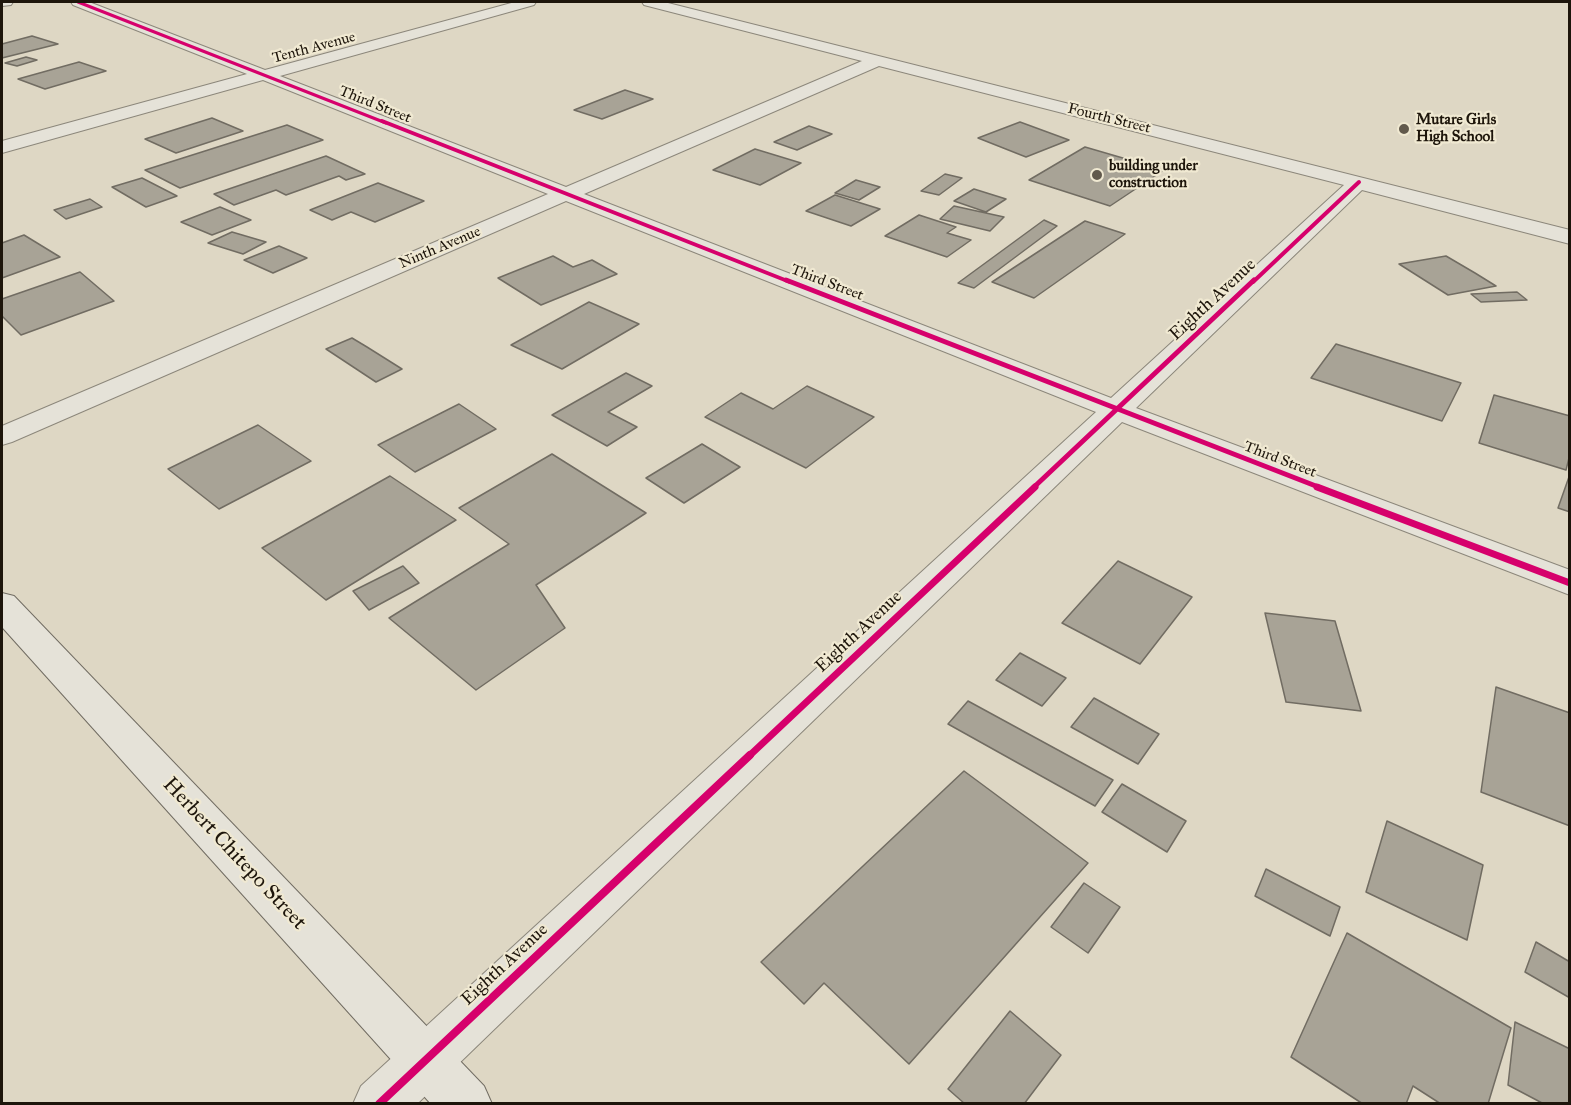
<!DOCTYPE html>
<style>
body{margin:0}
#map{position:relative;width:1571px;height:1105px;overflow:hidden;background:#ded7c4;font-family:"IM FELL Great Primer",serif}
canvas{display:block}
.frame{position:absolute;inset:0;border:3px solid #1d150b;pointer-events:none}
</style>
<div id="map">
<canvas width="1571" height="1105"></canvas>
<div class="frame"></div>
</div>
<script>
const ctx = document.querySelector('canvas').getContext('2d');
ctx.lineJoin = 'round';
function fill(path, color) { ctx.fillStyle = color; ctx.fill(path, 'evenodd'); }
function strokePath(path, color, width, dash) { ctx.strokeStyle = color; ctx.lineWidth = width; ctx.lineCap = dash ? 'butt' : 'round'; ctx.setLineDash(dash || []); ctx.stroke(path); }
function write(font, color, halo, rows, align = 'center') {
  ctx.font = font + ' "IM FELL Great Primer",serif'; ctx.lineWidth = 4.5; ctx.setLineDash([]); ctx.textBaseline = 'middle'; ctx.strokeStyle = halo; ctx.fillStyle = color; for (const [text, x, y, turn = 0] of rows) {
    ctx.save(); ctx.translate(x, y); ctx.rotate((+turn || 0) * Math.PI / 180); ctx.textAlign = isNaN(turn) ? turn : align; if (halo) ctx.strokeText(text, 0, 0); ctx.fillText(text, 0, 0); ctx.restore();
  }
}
const building = new Path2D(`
 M 32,36 L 58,44 L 2,58 L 2,44 Z
 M 26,57 L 37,60 L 17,66 L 5,63 Z
 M 79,62 L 106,71 L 45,89 L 18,79 Z
 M 625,90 L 653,99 L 602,119 L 574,110 Z
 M 212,118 L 243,131 L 176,153 L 145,139 Z
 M 1020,122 L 1069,140 L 1026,157 L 978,138 Z
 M 287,125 L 323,140 L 180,188 L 145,170 Z
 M 809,126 L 832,134 L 797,150 L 774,142 Z
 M 1085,147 L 1164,170 L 1110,206 L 1029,180 Z
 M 755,149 L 801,163 L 760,185 L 713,170 Z
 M 326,156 L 365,174 L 346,180 L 339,176 L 286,195 L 276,190 L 234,205 L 214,194 Z
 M 945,174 L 962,178 L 939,195 L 921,191 Z
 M 142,178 L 177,196 L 146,207 L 112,187 Z
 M 856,180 L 880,187 L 859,200 L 835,193 Z
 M 378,183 L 424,201 L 375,222 L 351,212 L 332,220 L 310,210 Z
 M 974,189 L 1006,199 L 986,212 L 954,201 Z
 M 835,195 L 880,209 L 851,226 L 806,211 Z
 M 90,199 L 102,207 L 66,219 L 54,210 Z
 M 954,206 L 1004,217 L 990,231 L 940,219 Z
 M 220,207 L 251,220 L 212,235 L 181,222 Z
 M 919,215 L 956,227 L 947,233 L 971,240 L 947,257 L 885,236 Z
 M 1044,220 L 1057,226 L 974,288 L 958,283 Z
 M 1085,221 L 1125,234 L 1034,298 L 992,282 Z
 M 232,232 L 266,242 L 243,254 L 208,243 Z
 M 24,235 L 60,257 L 2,278 L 2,243 Z
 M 279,246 L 307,258 L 273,273 L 244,260 Z
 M 553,256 L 573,267 L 592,260 L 617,274 L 541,305 L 498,278 Z
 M 1446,256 L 1475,273 L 1496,286 L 1448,295 L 1399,264 Z
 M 80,272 L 114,301 L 21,335 L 2,316 L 2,299 Z
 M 1517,292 L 1527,300 L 1481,302 L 1471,294 Z
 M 589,302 L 639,324 L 562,369 L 511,345 Z
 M 352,338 L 367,347 L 402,369 L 376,382 L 326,349 Z
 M 1336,344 L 1410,367 L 1461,383 L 1442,421 L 1311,378 Z
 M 626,373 L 652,386 L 608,412 L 637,427 L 607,446 L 552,415 Z
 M 807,386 L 874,417 L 806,468 L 705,417 L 741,393 L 773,409 Z
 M 1494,395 L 1570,416 L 1570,454 L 1566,470 L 1479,443 Z
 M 459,404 L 496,429 L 415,472 L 378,445 Z
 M 258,425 L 311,461 L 219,509 L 168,469 Z
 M 702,444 L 740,467 L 684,503 L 646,478 Z
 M 552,454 L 646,513 L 536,585 L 565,628 L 476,690 L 389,618 L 509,544 L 459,508 Z
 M 1570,474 L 1570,512 L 1558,508 Z
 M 390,476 L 456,520 L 326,600 L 262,548 Z
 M 1118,561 L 1192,597 L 1140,664 L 1062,623 Z
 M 403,566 L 419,583 L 369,610 L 353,591 Z
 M 1265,613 L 1335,621 L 1361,711 L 1286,702 Z
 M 1020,653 L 1066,678 L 1042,706 L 996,680 Z
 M 1496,687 L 1570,713 L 1570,826 L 1481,792 Z
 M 1094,698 L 1159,734 L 1138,764 L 1071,727 Z
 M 968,701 L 1113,780 L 1095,806 L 948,724 Z
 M 964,771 L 1088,863 L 909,1064 L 824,983 L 804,1004 L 761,962 Z
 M 1122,784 L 1186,821 L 1167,852 L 1102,812 Z
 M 1387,821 L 1483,865 L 1467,940 L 1366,892 Z
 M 1266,869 L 1340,907 L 1330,936 L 1255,896 Z
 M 1084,883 L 1120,907 L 1088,953 L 1051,927 Z
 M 1347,933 L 1511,1028 L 1488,1104 L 1441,1104 L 1413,1086 L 1406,1104 L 1363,1104 L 1291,1057 Z
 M 1536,942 L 1570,962 L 1570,998 L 1525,972 Z
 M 1010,1011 L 1061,1055 L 1024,1104 L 965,1104 L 948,1089 Z
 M 1515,1022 L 1570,1049 L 1570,1104 L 1544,1104 L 1508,1085 Z`);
fill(building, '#a8a396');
strokePath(building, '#716c62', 1.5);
const street = new Path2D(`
 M 2,2 L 13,2 L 11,5 L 2,6 Z
 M 71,2 L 89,2 L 265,70 L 515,2 L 536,2 L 534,5 L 280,76 L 566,187 L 862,61 L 644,5 L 642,2 L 664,2 L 1570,230 L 1570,244 L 1362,190 L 1136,408 L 1570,570 L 1570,595 L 1122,422 L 417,1104 L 353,1104 L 361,1086 L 1096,412 L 566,201 L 12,442 L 2,445 L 2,426 L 548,194 L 263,80 L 2,153 L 2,141 L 247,74 L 73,5 ZM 879,66 L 1344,185 L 1111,398 L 584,194 Z`);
const secondary = new Path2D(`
 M 2,593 L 14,596 L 484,1086 L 492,1104 L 431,1104 L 2,627 Z`);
strokePath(street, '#8c877b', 2);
strokePath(secondary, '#716c62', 2);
fill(street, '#e5e2d8');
fill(secondary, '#e5e2d8');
strokePath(new Path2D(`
 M 78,2 L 386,123`), '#d6006c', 3);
strokePath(new Path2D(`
 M 382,121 L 790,282
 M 1253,282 L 1359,182`), '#d6006c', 4);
strokePath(new Path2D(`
 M 786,280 L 1321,488
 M 1033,488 L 1254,280`), '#d6006c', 5);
strokePath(new Path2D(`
 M 1317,487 L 1570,583
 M 748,757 L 1035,487`), '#d6006c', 7);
strokePath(new Path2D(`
 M 379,1104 L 750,755`), '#d6006c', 8);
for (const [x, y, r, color] of [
 [1404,129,6,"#61594c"],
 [1097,175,6,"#61594c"]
]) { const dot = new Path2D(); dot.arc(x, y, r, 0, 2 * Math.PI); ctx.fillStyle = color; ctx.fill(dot); strokePath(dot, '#f0e9d2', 2); }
write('15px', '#1d150b', '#f0e9d2', [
 ["Tenth Avenue",314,48,-15],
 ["Third Street",375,105,22],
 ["Fourth Street",1109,119,14],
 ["Ninth Avenue",440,248,-23],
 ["Third Street",827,283,21],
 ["Third Street",1280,460,21]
]);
write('bold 15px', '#1d150b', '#f0e9d2', [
 ["Mutare Girls",1416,120],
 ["High School",1416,137],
 ["building under",1109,166],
 ["construction",1109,183]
], 'left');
write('18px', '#1d150b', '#f0e9d2', [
 ["Eighth Avenue",1213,300,-43],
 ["Eighth Avenue",859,632,-43],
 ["Eighth Avenue",505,965,-43]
]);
write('21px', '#1d150b', '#f0e9d2', [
 ["Herbert Chitepo Street",234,854,47]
]);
</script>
